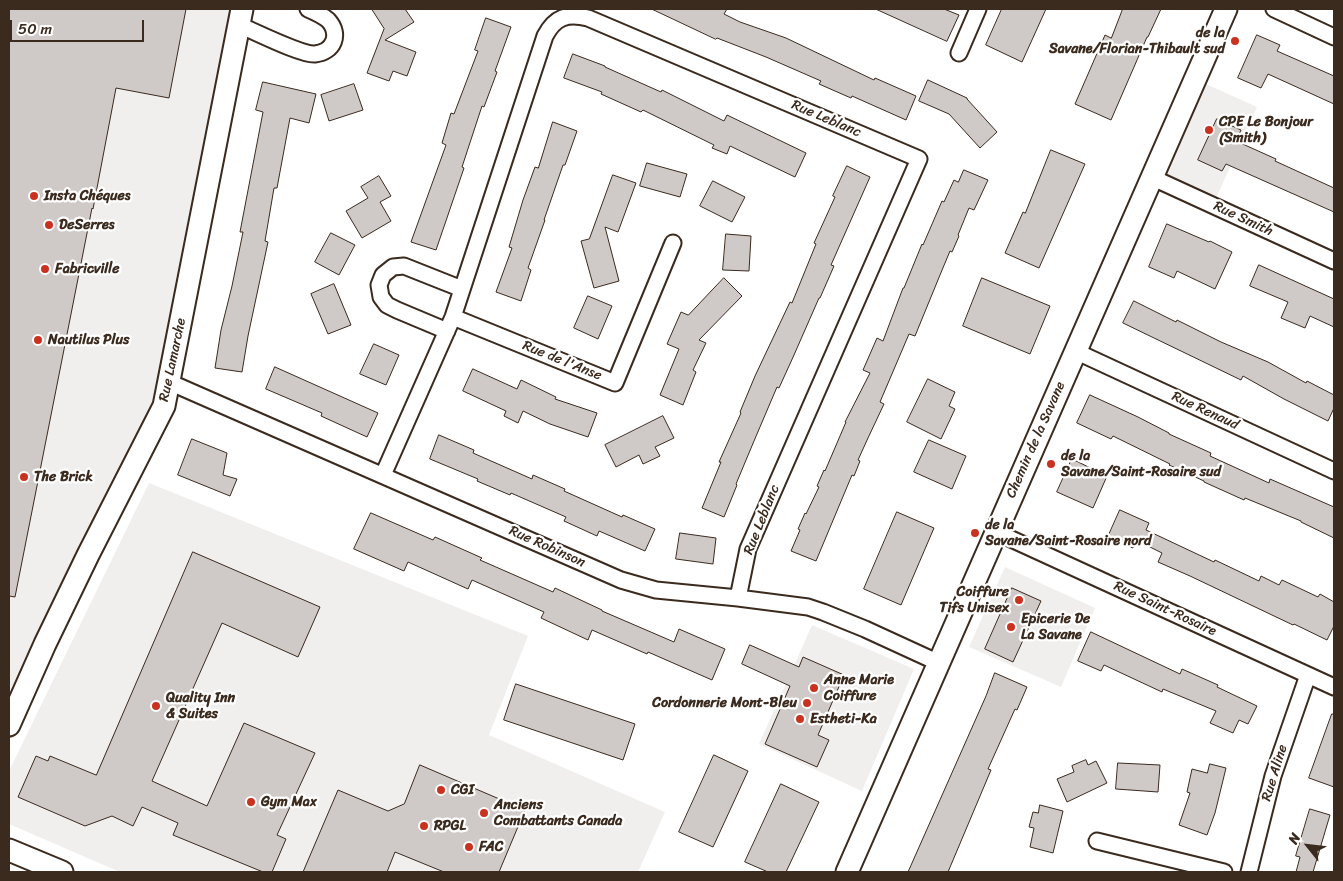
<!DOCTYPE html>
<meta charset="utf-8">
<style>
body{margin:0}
#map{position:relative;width:1343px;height:881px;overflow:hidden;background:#fff;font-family:Sriracha,sans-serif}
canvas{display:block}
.frame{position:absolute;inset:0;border:10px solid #3b2a1e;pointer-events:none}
.north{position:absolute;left:1283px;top:821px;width:50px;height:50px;-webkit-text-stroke:4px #fff;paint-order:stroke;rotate:299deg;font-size:14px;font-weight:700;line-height:20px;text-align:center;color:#3b2a1e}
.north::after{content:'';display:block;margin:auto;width:18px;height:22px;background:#3b2a1e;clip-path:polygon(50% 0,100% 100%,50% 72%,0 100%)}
.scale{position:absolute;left:10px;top:20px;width:134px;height:22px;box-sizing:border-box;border:2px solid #3b2a1e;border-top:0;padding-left:6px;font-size:15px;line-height:18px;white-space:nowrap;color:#3b2a1e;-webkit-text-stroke:4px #fff;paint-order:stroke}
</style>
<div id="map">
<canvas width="1343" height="881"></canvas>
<div class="frame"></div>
<div class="north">N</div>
<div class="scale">50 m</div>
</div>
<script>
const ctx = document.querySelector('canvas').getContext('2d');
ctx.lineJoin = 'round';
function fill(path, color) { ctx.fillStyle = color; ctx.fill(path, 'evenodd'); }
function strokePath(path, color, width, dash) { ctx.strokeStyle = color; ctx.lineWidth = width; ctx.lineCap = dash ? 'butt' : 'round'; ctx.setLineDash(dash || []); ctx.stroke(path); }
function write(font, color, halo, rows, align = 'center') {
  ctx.font = font + ' Sriracha,sans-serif'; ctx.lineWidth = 4.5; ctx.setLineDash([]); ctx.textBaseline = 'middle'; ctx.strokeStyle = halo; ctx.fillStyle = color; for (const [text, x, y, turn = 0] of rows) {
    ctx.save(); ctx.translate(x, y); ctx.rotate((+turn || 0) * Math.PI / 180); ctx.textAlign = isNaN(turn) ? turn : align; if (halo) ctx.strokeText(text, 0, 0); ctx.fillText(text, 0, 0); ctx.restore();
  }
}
fill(new Path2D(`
 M 9,9 L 242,9 L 169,382 L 9,725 Z
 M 1195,79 L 1257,107 L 1213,205 L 1151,177 Z
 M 149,483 L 528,636 L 489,735 L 665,812 L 638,872 L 120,872 L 9,824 L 9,771 Z
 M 1005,567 L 1095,608 L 1061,687 L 969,647 Z
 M 812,625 L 914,669 L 862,791 L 759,744 Z`), '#f1efee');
const building = new Path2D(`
 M 9,9 L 186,9 L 169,98 L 116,88 L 93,209 L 92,208 L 15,597 L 9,596 Z
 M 372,9 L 405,9 L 414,22 L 385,40 L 416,52 L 407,76 L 393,71 L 389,81 L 367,73 L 384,29 Z
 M 652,9 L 727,9 L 724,14 L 740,22 L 786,38 L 874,80 L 875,78 L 916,96 L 906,120 L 852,96 L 851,98 L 819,84 L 821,81 L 766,57 L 717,38 L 716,39 Z
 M 876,9 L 944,9 L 959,15 L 947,41 Z
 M 1002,9 L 1046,9 L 1022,62 L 986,45 Z
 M 1123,9 L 1161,9 L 1148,37 L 1147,37 L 1111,120 L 1075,104 L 1105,35 L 1111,38 Z
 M 486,18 L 511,27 L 495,71 L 497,72 L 484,107 L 482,106 L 462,167 L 464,168 L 436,250 L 411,242 L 446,145 L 442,143 L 451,113 L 454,114 L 478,51 L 475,50 Z
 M 1257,35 L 1280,45 L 1277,51 L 1334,76 L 1334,104 L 1268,74 L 1261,88 L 1238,78 Z
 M 573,54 L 605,66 L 605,67 L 661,92 L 662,90 L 724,121 L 727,115 L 806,153 L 795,177 L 730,146 L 727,154 L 712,148 L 714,145 L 643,110 L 641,112 L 601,94 L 602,92 L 564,78 Z
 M 928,80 L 967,98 L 967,99 L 997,132 L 980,148 L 949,114 L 919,101 Z
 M 263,82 L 316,94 L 309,123 L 290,118 L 277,188 L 274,188 L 265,241 L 268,242 L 248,336 L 242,372 L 215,368 L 221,330 L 232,286 L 243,232 L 240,232 L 263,112 L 256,110 Z
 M 354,84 L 363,110 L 329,121 L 321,95 Z
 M 1217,119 L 1241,130 L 1236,141 L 1276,159 L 1275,161 L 1334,188 L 1334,212 L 1226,164 L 1222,171 L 1198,160 Z
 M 553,122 L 577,131 L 565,165 L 563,165 L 544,220 L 545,220 L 528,268 L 531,270 L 521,301 L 496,292 L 512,248 L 509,247 L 523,200 L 535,167 L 538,168 Z
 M 1051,150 L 1085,164 L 1039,268 L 1005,253 L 1023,212 L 1025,213 Z
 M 647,163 L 687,174 L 680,197 L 640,186 Z
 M 847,166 L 870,177 L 831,265 L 834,266 L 820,298 L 819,298 L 794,355 L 779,388 L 777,387 L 754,441 L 736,484 L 737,485 L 724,517 L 702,508 L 721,462 L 719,462 L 741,413 L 740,412 L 755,376 L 790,302 L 792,303 L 816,244 L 814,243 L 835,197 L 833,196 Z
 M 964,170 L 988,180 L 974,210 L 969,208 L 958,235 L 959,236 L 952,252 L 950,251 L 940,275 L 915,336 L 909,334 L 880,402 L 884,404 L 868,438 L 858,460 L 860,461 L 854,476 L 852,475 L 816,561 L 791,551 L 800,530 L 798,529 L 805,513 L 806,514 L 819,487 L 817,486 L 824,470 L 825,471 L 846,422 L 845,422 L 870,373 L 863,370 L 877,338 L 883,341 L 903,288 L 904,288 L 922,244 L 923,245 L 942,201 L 944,202 L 954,180 L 958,182 Z
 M 613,175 L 636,183 L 618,232 L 605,227 L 619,281 L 594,288 L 581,241 L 589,239 Z
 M 379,176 L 391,196 L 380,202 L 391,221 L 362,238 L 346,211 L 368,198 L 361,187 Z
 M 713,181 L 745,197 L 732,222 L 700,206 Z
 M 1167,224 L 1209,242 L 1210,241 L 1232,252 L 1215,289 L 1177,271 L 1174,278 L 1149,267 Z
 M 331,233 L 355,245 L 339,275 L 315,262 Z
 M 726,234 L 751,236 L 749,271 L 723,270 Z
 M 1259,265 L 1334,299 L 1334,327 L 1310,316 L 1305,328 L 1281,318 L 1288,302 L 1250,286 Z
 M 724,278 L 742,296 L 699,340 L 706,343 L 693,370 L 696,372 L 683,405 L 660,395 L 679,349 L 667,344 L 681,312 L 688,315 Z
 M 982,278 L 1050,306 L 1030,354 L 963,326 Z
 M 334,284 L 351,325 L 328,334 L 311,294 Z
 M 588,296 L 612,306 L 598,339 L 574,328 Z
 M 1134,301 L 1176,322 L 1177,320 L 1221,342 L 1268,362 L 1306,383 L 1307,381 L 1334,395 L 1334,408 L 1328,421 L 1284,399 L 1243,376 L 1241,380 L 1123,323 Z
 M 374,344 L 399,355 L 386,385 L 360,374 Z
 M 275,367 L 378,413 L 367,437 L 321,416 L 322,413 L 266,389 Z
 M 473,369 L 517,389 L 521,380 L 556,397 L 555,399 L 597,413 L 588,437 L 550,424 L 523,411 L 518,423 L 504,416 L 506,411 L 463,391 Z
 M 928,379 L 955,392 L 949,406 L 955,409 L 941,439 L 907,422 Z
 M 1090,395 L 1138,417 L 1169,433 L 1169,434 L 1211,453 L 1210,456 L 1269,483 L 1270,479 L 1334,507 L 1334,538 L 1301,522 L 1301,521 L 1245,498 L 1244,500 L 1204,482 L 1204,481 L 1169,465 L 1170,464 L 1113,436 L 1111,439 L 1077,423 Z
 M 663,416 L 674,438 L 655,447 L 660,456 L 643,464 L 639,455 L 616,467 L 605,445 Z
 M 439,435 L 474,450 L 473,453 L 532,479 L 533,475 L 565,489 L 564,491 L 622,517 L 623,515 L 655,529 L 645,551 L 599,531 L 597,536 L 564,521 L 566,517 L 511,493 L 510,495 L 477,481 L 478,479 L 430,459 Z
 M 192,439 L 227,453 L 223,475 L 237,479 L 230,496 L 178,475 Z
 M 929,440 L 966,456 L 952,489 L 914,472 Z
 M 1072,459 L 1107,476 L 1093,508 L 1057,492 Z
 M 1120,510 L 1149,523 L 1146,530 L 1214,562 L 1215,560 L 1259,581 L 1261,576 L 1279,585 L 1282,580 L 1318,597 L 1320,594 L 1334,602 L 1334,626 L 1327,640 L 1294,624 L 1293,625 L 1190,576 L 1158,562 L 1162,553 L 1136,540 L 1133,548 L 1108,537 Z
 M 897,512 L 934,528 L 901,605 L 864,589 Z
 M 371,513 L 433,540 L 435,537 L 482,558 L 480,560 L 553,592 L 555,588 L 602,610 L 602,611 L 674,642 L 679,629 L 725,649 L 712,680 L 648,652 L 647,654 L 592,630 L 588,640 L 541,618 L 544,612 L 472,580 L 468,589 L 408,562 L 404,571 L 354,549 Z
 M 680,533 L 716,538 L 713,564 L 676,559 Z
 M 193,552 L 320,607 L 298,657 L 222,623 L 152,781 L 207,806 L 244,723 L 315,753 L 277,835 L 286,839 L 272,872 L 263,872 L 173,835 L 178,823 L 142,807 L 133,826 L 112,816 L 85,826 L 18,797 L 36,756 L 48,761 L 50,756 L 96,775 Z
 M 1012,588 L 1041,601 L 1013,662 L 985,649 Z
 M 1091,632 L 1180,674 L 1182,669 L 1218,685 L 1217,687 L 1257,706 L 1248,724 L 1239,720 L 1233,733 L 1210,723 L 1216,711 L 1163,689 L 1162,692 L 1104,665 L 1101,671 L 1078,661 Z
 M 750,645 L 799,667 L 803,657 L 844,675 L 818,735 L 829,740 L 817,767 L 765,744 L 790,686 L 742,664 Z
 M 995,673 L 1027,687 L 1017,710 L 1015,709 L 988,769 L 991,770 L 948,872 L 908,872 L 986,696 Z
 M 516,684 L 635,724 L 623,760 L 504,720 Z
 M 1332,714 L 1334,714 L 1334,787 L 1309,778 Z
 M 714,755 L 748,771 L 713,847 L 679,832 Z
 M 1086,760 L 1088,765 L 1096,761 L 1107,783 L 1067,802 L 1057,779 L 1074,772 L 1072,766 Z
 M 1118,763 L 1160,765 L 1158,792 L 1116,789 Z
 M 1210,764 L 1226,768 L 1215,813 L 1207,835 L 1179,825 L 1190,793 L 1187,792 L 1192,769 L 1207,773 Z
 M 420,765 L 525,810 L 499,872 L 444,872 L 395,852 L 387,872 L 303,872 L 338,790 L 388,811 L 404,804 Z
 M 781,784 L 819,802 L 786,872 L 768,872 L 745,862 Z
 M 1040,805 L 1063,811 L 1053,853 L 1030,847 L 1034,828 L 1029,827 L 1033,812 L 1038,813 Z
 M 1310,809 L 1330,815 L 1313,872 L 1296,872 L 1300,857 L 1296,856 Z`);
fill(building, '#cfcac7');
strokePath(building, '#3b2a1e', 1);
const street = new Path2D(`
 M 1274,9 L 1334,37
 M 239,25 C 254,31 301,55 315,54 C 334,52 341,34 328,20 C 322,15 315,12 308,9
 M 959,53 L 978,9
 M 1151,177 L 1334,261
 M 453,317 L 615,383 L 673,243
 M 447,331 L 397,310 L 387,305 L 381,297 L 379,285 L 383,275 L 393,267 L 404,266 L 462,289
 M 1075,351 L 1334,471
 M 169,382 L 621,580 L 656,590 L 738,598 L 808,607 L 823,612 L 865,629 L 939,663
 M 383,475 L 453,317 L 545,36 C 555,17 567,13 588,18 L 919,159 L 748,549 L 738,598
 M 996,532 L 1334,687
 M 1097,841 L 1224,872
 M 1249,872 L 1273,776 L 1308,675`);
const secondary = new Path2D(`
 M 9,725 L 45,644 L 88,555 L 164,406 L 242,9
 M 9,850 L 62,872
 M 847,872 L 1226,9`);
strokePath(street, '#3b2a1e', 19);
strokePath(secondary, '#3b2a1e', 25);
strokePath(street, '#fff', 15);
strokePath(secondary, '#fff', 21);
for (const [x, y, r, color] of [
 [1235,41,5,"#c8321e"],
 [1209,130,5,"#c8321e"],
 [34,196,5,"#c8321e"],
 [49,225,5,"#c8321e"],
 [45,269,5,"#c8321e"],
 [38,340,5,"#c8321e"],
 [1051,464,5,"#c8321e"],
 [24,477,5,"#c8321e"],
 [975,533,5,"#c8321e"],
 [1019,600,5,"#c8321e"],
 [1011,627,5,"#c8321e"],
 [814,688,5,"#c8321e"],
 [807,703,5,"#c8321e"],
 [156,706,5,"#c8321e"],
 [800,719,5,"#c8321e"],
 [441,790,5,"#c8321e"],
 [251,802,5,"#c8321e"],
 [484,813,5,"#c8321e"],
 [424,826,5,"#c8321e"],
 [469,847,5,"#c8321e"]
]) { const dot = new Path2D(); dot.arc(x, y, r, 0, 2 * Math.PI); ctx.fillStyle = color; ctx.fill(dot); strokePath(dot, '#fff', 2); }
write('bold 14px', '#3b2a1e', '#fff', [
 ["de la",1225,33,"right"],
 ["Savane/Florian-Thibault sud",1225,49,"right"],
 ["CPE Le Bonjour",1219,122],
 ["(Smith)",1219,138],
 ["Insta Chéques",44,196],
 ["DeSerres",59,225],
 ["Fabricville",55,269],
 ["Nautilus Plus",48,340],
 ["de la",1061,456],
 ["Savane/Saint-Rosaire sud",1061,472],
 ["The Brick",34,477],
 ["de la",985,525],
 ["Savane/Saint-Rosaire nord",985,541],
 ["Coiffure",1009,592,"right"],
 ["Tifs Unisex",1009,608,"right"],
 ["Epicerie De",1021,619],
 ["La Savane",1021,635],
 ["Anne Marie",824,680],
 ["Coiffure",824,696],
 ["Quality Inn",166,698],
 ["& Suites",166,714],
 ["Cordonnerie Mont-Bleu",797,703,"right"],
 ["Estheti-Ka",810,719],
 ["CGI",451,790],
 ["Gym Max",261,802],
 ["Anciens",494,805],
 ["Combattants Canada",494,821],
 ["RPGL",434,826],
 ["FAC",479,847]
], 'left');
write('14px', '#3b2a1e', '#fff', [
 ["Rue Leblanc",826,119,23],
 ["Rue Smith",1243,219,25],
 ["Rue Lamarche",173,360,-78],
 ["Rue de l'Anse",562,361,22],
 ["Rue Renaud",1205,411,25],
 ["Chemin de la Savane",1036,440,-66],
 ["Rue Leblanc",762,520,-68],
 ["Rue Robinson",547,547,24],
 ["Rue Saint-Rosaire",1165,609,25],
 ["Rue Aline",1275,773,-73]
]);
</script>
